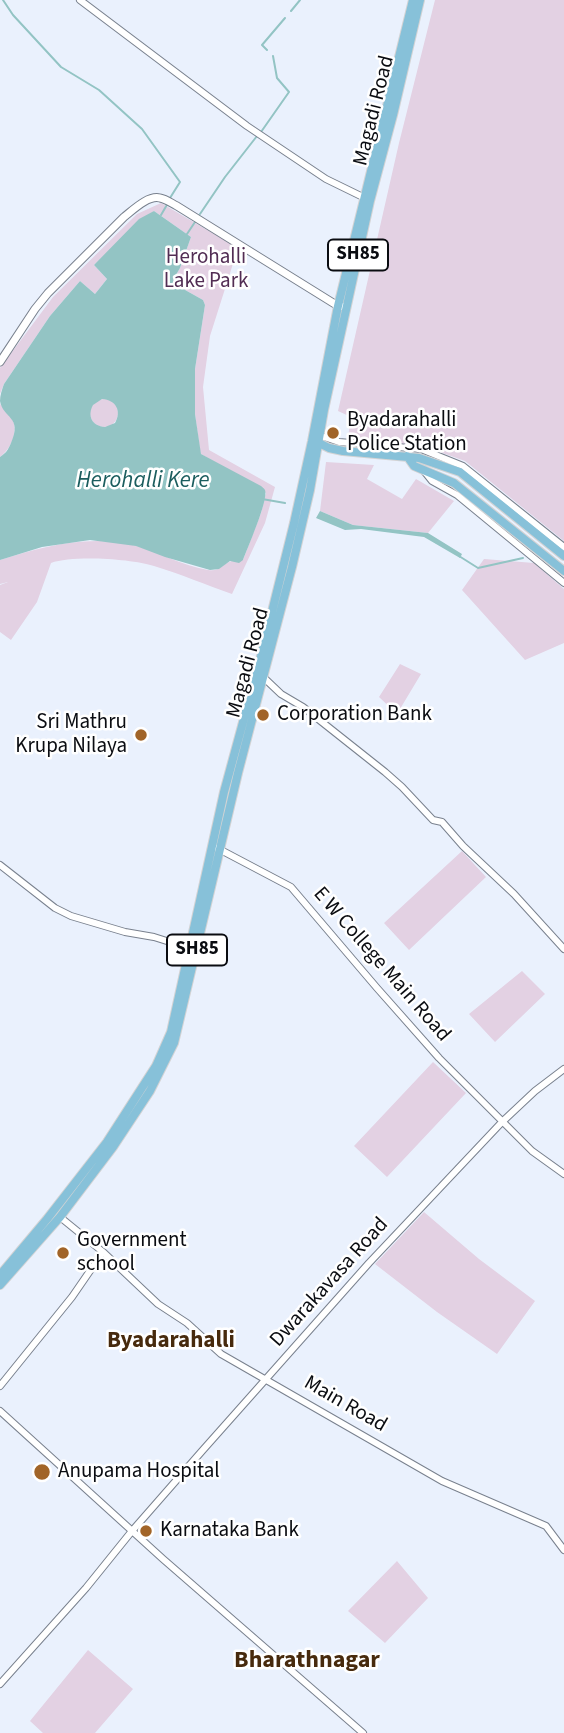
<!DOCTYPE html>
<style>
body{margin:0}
canvas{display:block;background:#eaf1fd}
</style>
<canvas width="564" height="1733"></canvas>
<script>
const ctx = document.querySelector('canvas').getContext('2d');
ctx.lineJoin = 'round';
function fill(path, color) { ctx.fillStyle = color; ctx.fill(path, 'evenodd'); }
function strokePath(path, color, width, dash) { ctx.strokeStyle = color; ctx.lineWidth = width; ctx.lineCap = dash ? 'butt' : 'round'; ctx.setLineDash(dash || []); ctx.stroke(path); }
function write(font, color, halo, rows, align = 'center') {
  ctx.font = font + ' "Source Sans 3",sans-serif'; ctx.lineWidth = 5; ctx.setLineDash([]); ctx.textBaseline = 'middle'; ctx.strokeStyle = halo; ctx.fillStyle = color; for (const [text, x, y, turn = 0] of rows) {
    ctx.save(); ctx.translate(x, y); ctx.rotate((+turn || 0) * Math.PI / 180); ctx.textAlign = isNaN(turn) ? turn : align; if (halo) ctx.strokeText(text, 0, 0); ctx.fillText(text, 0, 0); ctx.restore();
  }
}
fill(new Path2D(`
 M 435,0 L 564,0 L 564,541 L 465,461 L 423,446 L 348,437 L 351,417 L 338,411 L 399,143 Z
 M 161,203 L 238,248 L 210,336 L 203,387 L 209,450 L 275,487 L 265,523 L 232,594 C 206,585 181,574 154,566 C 132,559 73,555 51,563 L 37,602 L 11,640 L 0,632 L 0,585 L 8,582 L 0,584 L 0,560 C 45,546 90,534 137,546 C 161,553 183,566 208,570 C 221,572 222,563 232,561 C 236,560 239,560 243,560 L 261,513 L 266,493 L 201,454 L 200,450 L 195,414 L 195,369 L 205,305 L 203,300 L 178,286 L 173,280 L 180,268 L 191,237 L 154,211 L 94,265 L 107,279 L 95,294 L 80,281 L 50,316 L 4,384 L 0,394 L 0,368 L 53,297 L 137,214 Z
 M90 413a14 14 0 1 1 28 0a14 14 0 1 1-28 0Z
 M 0,404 C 4,409 9,413 12,418 C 19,431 11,449 0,457 Z
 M 326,462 L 374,465 L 367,479 L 402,499 L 416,479 L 454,501 L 428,533 L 353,525 L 320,511 Z
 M 484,559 L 534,563 L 564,589 L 564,643 L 525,660 L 462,590 Z
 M 400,664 L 421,674 L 397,714 L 379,697 Z
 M 462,851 L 486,877 L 409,950 L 384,923 Z
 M 522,971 L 545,994 L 495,1042 L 469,1014 Z
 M 433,1062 L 466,1093 L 387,1177 L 354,1146 Z
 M 424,1212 L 479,1259 L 535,1301 L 497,1354 L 437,1312 L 375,1264 Z
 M 397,1561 L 428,1598 L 385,1643 L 348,1611 Z
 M 88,1650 L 133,1689 L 95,1733 L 43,1733 L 30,1721 Z`), '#e3d1e3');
fill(new Path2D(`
 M 154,211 L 191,237 L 180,268 L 173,280 L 178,286 L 203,300 L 205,305 L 195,369 L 195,414 L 201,454 L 261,486 C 262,487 264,488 265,490 C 269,499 247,549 243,560 L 239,563 L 230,561 L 219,569 L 210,570 L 165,557 L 136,546 L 90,540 L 42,547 L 0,560 L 0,457 C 6,453 8,450 11,443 C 23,416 3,419 0,401 C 0,395 2,390 4,384 L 50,316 L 80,281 L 95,294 L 107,279 L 94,265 L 139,219 ZM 102,399 C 116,400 122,411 115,423 L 105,427 C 92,426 87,416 93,405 Z
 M 320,511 L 353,525 L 428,533 L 462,554 L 460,558 L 424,537 L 361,529 L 345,530 L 316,518 Z`), '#93c4c4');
strokePath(new Path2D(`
 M 3,0 L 13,15 L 61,67 L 99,90 L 142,129 L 180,182 L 170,198
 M 291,11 L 300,0
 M 267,50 L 262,45 L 285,18
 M 261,132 L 289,92 L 277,78 L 273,56
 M 200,214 L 225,177 L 257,136
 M 161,215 L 168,203
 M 187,234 L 195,222
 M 262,499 L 285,503
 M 459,556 L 478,568 L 523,558`), '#93c4c4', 2);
const tertiary = new Path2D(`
 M 80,0 L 247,126 L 326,179 L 369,200
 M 321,436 L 339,442 L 421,449 L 463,466 L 564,547
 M 424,471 L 432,481 L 457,495 L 564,583
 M 261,675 L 281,694 L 303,707 L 385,772 L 402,787 L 433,820 L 442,822 L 463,846 L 514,894 L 564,949
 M 217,848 L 291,887 L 377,988 L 439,1058 L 532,1151 L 564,1174
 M 0,865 L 55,908 L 71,916 L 125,932 L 154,937 L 189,948
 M 103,1252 L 158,1304 L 187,1323 L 221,1354 L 442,1481 L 546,1526 L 564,1550
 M 0,1386 L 72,1297 L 103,1252 L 60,1217
 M 0,1411 L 163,1559 L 363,1733
 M 0,1684 L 86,1588 L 132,1531 L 202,1451 L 369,1263 L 502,1122 L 535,1091 L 564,1069`);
const secondary = new Path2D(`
 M 0,362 L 35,309 L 48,293 L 124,217 C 133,210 148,195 160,198 C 166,199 171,203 177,206 L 338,306 L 346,307`);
const primary = new Path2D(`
 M 317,442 L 329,448 L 343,451 L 419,458 L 460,472 L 564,556
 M 407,456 L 414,466 L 454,483 L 564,571
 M 0,1275 L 47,1219 L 107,1142 L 156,1066 L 171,1032 L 224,792 L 261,656 L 294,523 L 312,441 L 338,306 L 413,0
 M 0,1285 L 60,1217 L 113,1147 L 150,1091 L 174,1043 L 238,773 L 292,567 L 310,490 L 324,410 L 370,201 L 393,115 L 420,0`);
strokePath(tertiary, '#79818e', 8);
strokePath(secondary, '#79818e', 9);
strokePath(primary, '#d3d3d4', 10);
strokePath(tertiary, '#fff', 6);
strokePath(secondary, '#fff', 7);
strokePath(primary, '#87c1d9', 8);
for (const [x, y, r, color] of [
 [333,433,7,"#a16428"],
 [263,715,7,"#a16428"],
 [141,735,7,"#a16428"],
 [63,1253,7,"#a16428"],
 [42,1472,9,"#a16428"],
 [146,1531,7,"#a16428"]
]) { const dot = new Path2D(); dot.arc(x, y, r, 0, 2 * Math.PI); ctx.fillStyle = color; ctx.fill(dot); strokePath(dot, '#fff', 2.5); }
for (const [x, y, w] of [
 [358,255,60],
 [197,950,60]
]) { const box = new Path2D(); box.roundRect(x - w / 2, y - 15.5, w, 31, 5); ctx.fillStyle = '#fff'; ctx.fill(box); strokePath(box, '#0a0c11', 2); }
write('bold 19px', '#0a0c11', null, [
 ["SH85",358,255],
 ["SH85",197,950]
]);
write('21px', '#0a0c11', '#fff', [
 ["Magadi Road",375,111,-76],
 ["Magadi Road",249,663,-75],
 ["E W College Main Road",381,965,49],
 ["Dwarakavasa Road",330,1283,-48],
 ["Main Road",345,1405,30]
]);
write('21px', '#522d54', '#fff', [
 ["Herohalli",206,258],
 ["Lake Park",206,282]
]);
write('21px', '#0a0c11', '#fff', [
 ["Byadarahalli",347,421],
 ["Police Station",347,445],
 ["Corporation Bank",277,715],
 ["Sri Mathru",127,723,"right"],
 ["Krupa Nilaya",127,747,"right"],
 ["Government",77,1241],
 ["school",77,1265],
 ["Anupama Hospital",58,1472],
 ["Karnataka Bank",160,1531]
], 'left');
write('italic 23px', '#1b5d5e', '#fff', [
 ["Herohalli Kere",143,482]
]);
write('bold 23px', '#472a0d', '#fff', [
 ["Byadarahalli",171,1342]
]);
write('bold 24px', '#472a0d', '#fff', [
 ["Bharathnagar",307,1662]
]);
</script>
